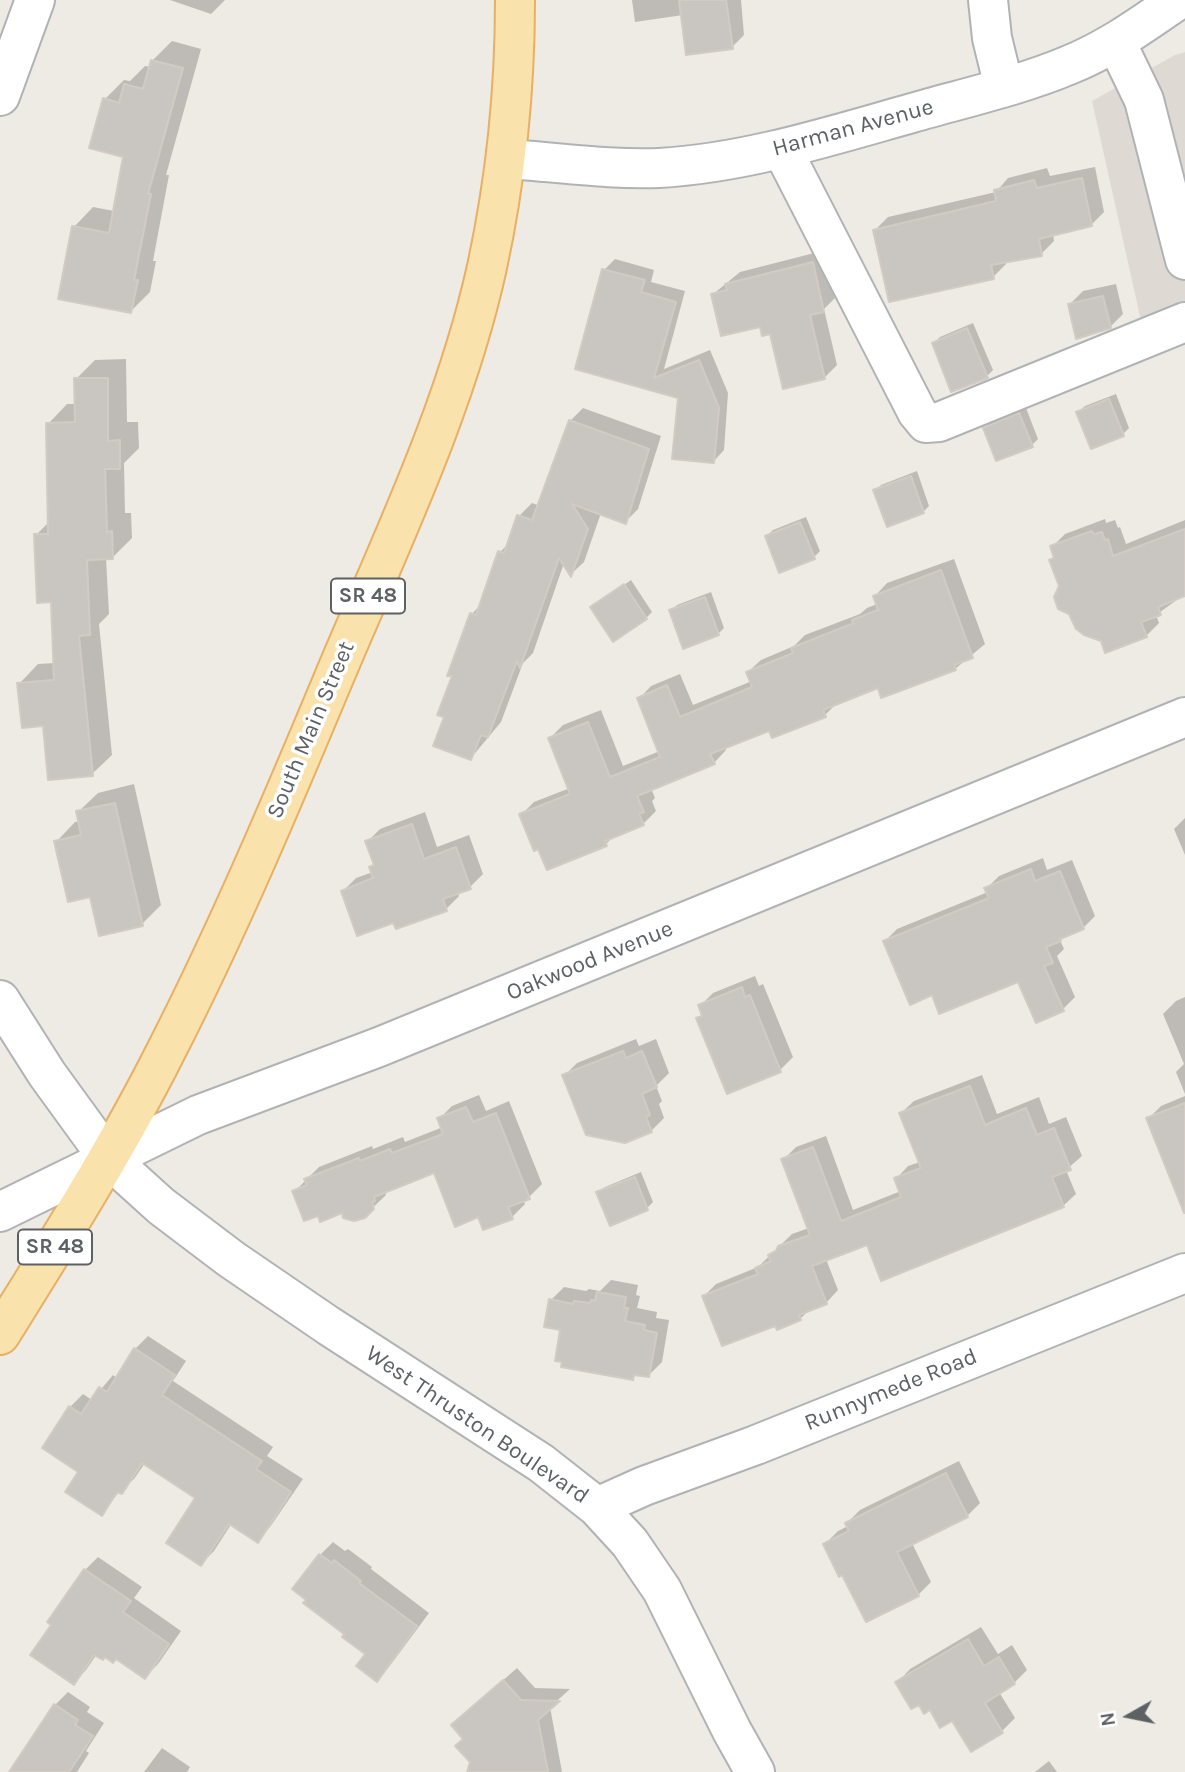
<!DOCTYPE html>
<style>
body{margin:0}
#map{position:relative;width:1185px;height:1772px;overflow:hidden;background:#eeeae4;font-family:Karla,sans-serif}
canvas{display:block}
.north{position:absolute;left:1094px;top:1681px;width:70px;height:70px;-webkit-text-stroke:5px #fff;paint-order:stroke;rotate:261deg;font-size:19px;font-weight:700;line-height:28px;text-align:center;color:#5c6164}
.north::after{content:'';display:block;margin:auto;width:24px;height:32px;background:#5c6164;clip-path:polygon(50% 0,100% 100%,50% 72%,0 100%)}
</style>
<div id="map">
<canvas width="1185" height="1772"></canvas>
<div class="north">N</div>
</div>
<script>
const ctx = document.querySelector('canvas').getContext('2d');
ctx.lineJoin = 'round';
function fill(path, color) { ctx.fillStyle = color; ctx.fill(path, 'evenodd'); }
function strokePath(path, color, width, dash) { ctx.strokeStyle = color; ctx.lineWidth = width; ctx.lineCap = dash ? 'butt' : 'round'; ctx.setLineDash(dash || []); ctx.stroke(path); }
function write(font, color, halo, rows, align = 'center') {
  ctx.font = font + ' Karla,sans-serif'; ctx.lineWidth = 7; ctx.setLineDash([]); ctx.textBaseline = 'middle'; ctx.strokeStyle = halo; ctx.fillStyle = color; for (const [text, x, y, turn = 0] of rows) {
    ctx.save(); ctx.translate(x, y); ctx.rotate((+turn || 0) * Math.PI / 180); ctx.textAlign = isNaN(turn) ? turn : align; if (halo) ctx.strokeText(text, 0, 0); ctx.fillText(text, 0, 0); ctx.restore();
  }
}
fill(new Path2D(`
 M 1185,52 L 1185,307 L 1142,325 L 1092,101 L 1175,55 Z`), '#dedad3');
fill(new Path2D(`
 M 170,0 L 225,0 L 211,14 Z
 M 632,0 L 741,0 L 744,35 L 732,47 L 683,15 L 635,22 Z
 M 172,41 L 201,49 L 166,175 L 169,175 L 153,261 L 156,261 L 150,292 L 131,311 L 74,227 L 93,207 L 114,211 L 125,156 L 105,99 L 124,80 L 130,81 L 145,66 L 151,67 L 152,61 Z
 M 1095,167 L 1104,212 L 1091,225 L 1053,234 L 1054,241 L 1041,254 L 1005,261 L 1006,264 L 993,277 L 875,230 L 888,217 L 996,192 L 1008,178 L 1047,168 L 1050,176 Z
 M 826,250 L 836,297 L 824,309 L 837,365 L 824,378 L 771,331 L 712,295 L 740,272 Z
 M 615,259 L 654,270 L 651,282 L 685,291 L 664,369 L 710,350 L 728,393 L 724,450 L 714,461 L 679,397 L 577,368 L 604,270 Z
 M 1116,284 L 1123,314 L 1110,327 L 1070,304 L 1083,291 Z
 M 973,323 L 993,370 L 987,376 L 934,343 L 940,337 Z
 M 126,359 L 127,422 L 138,422 L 139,448 L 124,463 L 125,513 L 131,513 L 132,538 L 113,557 L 106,558 L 109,614 L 99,624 L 112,755 L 92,774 L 44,724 L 19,684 L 38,664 L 55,663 L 52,601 L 36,535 L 50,521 L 48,424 L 67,404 L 76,404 L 76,379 L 95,360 Z
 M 1116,394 L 1129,428 L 1123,434 L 1078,412 L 1085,406 Z
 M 583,408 L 661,436 L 638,509 L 625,522 L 601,513 L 584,562 L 571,574 L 564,563 L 533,653 L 523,663 L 501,722 L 471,758 L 446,716 L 454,675 L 472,614 L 481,604 L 500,552 L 510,542 L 519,516 L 532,503 L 540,506 L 570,421 Z
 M 1026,408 L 1038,439 L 1032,445 L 985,428 L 991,422 Z
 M 917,471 L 929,506 L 923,512 L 875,491 L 881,485 Z
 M 806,517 L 820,551 L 814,557 L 767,536 L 773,530 Z
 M 1105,519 L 1106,523 L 1115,520 L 1118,528 L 1120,527 L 1126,544 L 1185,520 L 1185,594 L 1156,615 L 1159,623 L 1146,636 L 1103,640 L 1060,586 L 1051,560 L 1055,556 L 1052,547 L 1065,534 Z
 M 954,559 L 985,644 L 955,669 L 879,685 L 838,702 L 825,715 L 770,729 L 725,747 L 726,750 L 714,763 L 651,788 L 655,798 L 652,801 L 656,811 L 643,824 L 615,835 L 606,844 L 521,815 L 534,802 L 570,788 L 550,738 L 563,725 L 601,710 L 623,766 L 660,751 L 639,699 L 651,686 L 680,674 L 693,705 L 752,681 L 748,672 L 761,660 L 794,646 L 805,635 L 860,614 L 867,608 L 877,604 L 875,596 L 887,583 Z
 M 631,580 L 652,612 L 646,618 L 593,607 Z
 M 711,592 L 724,628 L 718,634 L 671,611 L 677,605 Z
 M 134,784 L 161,905 L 142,924 L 92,895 L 56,842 L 75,822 L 80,821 L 78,812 L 98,793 Z
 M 425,812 L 437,847 L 469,835 L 483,874 L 470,887 L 458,892 L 459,896 L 446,909 L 394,920 L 343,891 L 356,878 L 373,872 L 371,868 L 376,863 L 368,841 L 380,829 Z
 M 1185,818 L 1185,855 L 1174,829 Z
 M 1043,858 L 1047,870 L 1072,860 L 1095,916 L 1083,928 L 1065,935 L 1060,940 L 1064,949 L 1057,956 L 1075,997 L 1063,1009 L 1019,980 L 933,993 L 885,941 L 897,929 L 988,892 L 987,888 L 999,876 Z
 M 755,976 L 759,986 L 763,984 L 793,1057 L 780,1070 L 728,1091 L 699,1018 L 703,1014 L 700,1006 L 713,993 Z
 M 1185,997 L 1185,1094 L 1176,1072 L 1184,1064 L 1163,1014 L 1176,1001 Z
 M 636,1039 L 639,1046 L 656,1039 L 669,1073 L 656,1086 L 662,1101 L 659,1104 L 664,1118 L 651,1131 L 564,1076 L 577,1063 Z
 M 982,1075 L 997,1114 L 1039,1097 L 1049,1124 L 1066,1117 L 1082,1156 L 1066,1170 L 1076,1194 L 1063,1206 L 868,1243 L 826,1259 L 838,1290 L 826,1303 L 810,1309 L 800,1319 L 776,1323 L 704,1296 L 716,1284 L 758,1267 L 792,1234 L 809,1228 L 783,1160 L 796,1147 L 826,1136 L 853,1210 L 901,1191 L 896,1179 L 908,1166 L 920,1162 L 901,1113 L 914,1101 Z
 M 479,1095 L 486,1111 L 509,1101 L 542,1184 L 529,1197 L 523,1199 L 525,1204 L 512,1217 L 479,1215 L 435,1171 L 385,1191 L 386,1195 L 364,1216 L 343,1211 L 319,1213 L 294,1192 L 319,1167 L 372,1146 L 373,1149 L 403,1137 L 405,1142 L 443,1127 L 439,1119 L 452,1106 Z
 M 1185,1096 L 1185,1172 L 1148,1119 L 1161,1106 Z
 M 641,1172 L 653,1202 L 647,1208 L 598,1193 L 605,1187 Z
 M 611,1280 L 638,1285 L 636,1295 L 640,1296 L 637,1308 L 657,1312 L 656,1318 L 669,1320 L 662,1362 L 649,1375 L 637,1373 L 632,1378 L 562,1328 L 551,1300 L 564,1287 L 586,1291 L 589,1289 L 600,1291 Z
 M 148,1336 L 186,1361 L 173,1381 L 273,1447 L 267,1456 L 303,1479 L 270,1527 L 257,1540 L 232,1523 L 214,1551 L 201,1564 L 198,1498 L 145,1463 L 134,1479 L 120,1491 L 101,1514 L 80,1471 L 70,1407 L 83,1394 L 92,1400 L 113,1375 L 117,1378 L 135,1349 Z
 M 959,1461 L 980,1503 L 967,1516 L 912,1543 L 931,1582 L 918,1595 L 843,1572 L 825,1544 L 838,1531 L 848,1526 L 847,1523 L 860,1510 Z
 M 333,1542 L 345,1551 L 348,1549 L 372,1567 L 371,1569 L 429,1613 L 389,1667 L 377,1679 L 367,1654 L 346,1633 L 320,1555 Z
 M 98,1557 L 142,1587 L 134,1598 L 181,1631 L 158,1664 L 145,1677 L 116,1657 L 97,1654 L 86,1670 L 74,1683 L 85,1570 Z
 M 981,1627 L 998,1654 L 1012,1645 L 1027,1670 L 1014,1683 L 999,1692 L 1015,1718 L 1002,1731 L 953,1719 L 920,1702 L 898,1682 L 910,1669 Z
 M 517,1668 L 535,1688 L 570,1689 L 550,1707 L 562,1772 L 502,1772 L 465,1738 L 467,1712 Z
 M 68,1692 L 90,1707 L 87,1712 L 104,1723 L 86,1751 L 89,1753 L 77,1772 L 11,1772 L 55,1705 Z
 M 162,1748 L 190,1767 L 187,1772 L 144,1772 Z
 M 1049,1761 L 1057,1772 L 1035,1772 Z`), '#0003');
const building = new Path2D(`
 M 679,0 L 726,0 L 733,49 L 686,55 Z
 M 151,60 L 183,68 L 148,194 L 151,194 L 134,280 L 138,280 L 131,313 L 58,299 L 72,226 L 109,233 L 123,157 L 89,148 L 103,98 L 119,103 L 124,84 L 143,89 Z
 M 1082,178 L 1092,226 L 1039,239 L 1042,256 L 991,265 L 994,279 L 889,302 L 873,230 L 996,201 L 994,190 L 1034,180 L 1037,188 Z
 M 813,262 L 824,312 L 810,315 L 825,379 L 783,389 L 770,334 L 762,336 L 760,327 L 721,336 L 711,294 L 727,290 L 725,284 Z
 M 602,269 L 645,280 L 641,292 L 676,302 L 654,378 L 699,360 L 719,408 L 714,463 L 672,459 L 678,398 L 575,369 Z
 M 1103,296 L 1111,328 L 1076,339 L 1068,304 Z
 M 967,328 L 988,378 L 951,392 L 932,343 Z
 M 74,378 L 108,378 L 108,441 L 120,440 L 120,469 L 105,469 L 107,532 L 112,531 L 113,559 L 87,560 L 90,635 L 79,636 L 93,776 L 48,780 L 43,726 L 22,728 L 17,683 L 54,680 L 51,602 L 37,603 L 34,534 L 48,534 L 46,423 L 75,422 Z
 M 1109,399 L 1124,436 L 1091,449 L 1076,412 Z
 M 1019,413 L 1033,447 L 996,461 L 983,428 Z
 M 569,420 L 649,449 L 626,524 L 572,504 L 588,529 L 571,577 L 559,558 L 520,668 L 517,661 L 488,737 L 481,735 L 471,760 L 433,746 L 444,717 L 437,715 L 452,676 L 447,676 L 470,613 L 476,615 L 498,551 L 504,553 L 517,515 L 532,520 Z
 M 911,476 L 924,513 L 887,527 L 873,490 Z
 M 800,522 L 815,559 L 779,573 L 765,536 Z
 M 1185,529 L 1185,596 L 1158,607 L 1161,615 L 1141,622 L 1147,637 L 1105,653 L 1101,641 L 1084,635 L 1076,629 L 1069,614 L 1058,609 L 1054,597 L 1059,586 L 1049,560 L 1054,558 L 1050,546 L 1092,531 L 1094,534 L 1102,532 L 1105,540 L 1108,539 L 1113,556 Z
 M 941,570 L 973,658 L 954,665 L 956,670 L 881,698 L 878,688 L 823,710 L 826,717 L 772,738 L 769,731 L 710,754 L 715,764 L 637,796 L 644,812 L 639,814 L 644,825 L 605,841 L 607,846 L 547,870 L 538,849 L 534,851 L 519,814 L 570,794 L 548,738 L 588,722 L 610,777 L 660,757 L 637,698 L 667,685 L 680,717 L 752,687 L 746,672 L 793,653 L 791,648 L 854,623 L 852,620 L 878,610 L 873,596 Z
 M 624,584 L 647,619 L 613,642 L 590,607 Z
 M 705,597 L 719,635 L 683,649 L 669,610 Z
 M 115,803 L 143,926 L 99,936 L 90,897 L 68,902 L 54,841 L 81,835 L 76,811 Z
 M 412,824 L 424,859 L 456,847 L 471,889 L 443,899 L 447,911 L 396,929 L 393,923 L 357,936 L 341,891 L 373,878 L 369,867 L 374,865 L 365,841 Z
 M 1031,869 L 1035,881 L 1060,871 L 1084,929 L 1060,939 L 1061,941 L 1046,947 L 1053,963 L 1044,966 L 1064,1011 L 1036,1023 L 1018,982 L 939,1014 L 932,995 L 910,1005 L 883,941 L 989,898 L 984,888 Z
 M 742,987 L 745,997 L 750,995 L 781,1072 L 727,1094 L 696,1018 L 702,1016 L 698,1005 Z
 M 623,1051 L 626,1058 L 642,1051 L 657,1087 L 642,1094 L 650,1115 L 646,1117 L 652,1132 L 625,1143 L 586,1135 L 562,1075 Z
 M 970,1086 L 985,1125 L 1026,1108 L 1037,1135 L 1054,1128 L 1071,1170 L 1052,1177 L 1064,1207 L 881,1281 L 867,1245 L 812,1266 L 827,1304 L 799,1315 L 801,1320 L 777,1330 L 775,1326 L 722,1346 L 702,1296 L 758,1274 L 755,1268 L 771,1261 L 768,1255 L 776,1251 L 778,1246 L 810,1235 L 781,1159 L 813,1147 L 841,1221 L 901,1197 L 894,1178 L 921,1168 L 899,1113 Z
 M 1185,1103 L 1185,1213 L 1184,1213 L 1146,1118 Z
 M 466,1107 L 473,1122 L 496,1113 L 530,1199 L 508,1207 L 513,1219 L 483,1230 L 478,1217 L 455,1227 L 434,1173 L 374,1197 L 375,1201 L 372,1202 L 374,1209 L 365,1218 L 354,1221 L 343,1218 L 342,1213 L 320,1222 L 318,1216 L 304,1221 L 292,1191 L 307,1185 L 304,1179 L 359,1158 L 360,1161 L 390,1149 L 392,1153 L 443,1134 L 437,1118 Z
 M 635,1177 L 648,1210 L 610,1226 L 596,1192 Z
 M 597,1292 L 626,1297 L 624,1308 L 628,1308 L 625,1321 L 645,1325 L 644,1330 L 657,1333 L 649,1377 L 634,1375 L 633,1380 L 561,1367 L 562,1362 L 555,1361 L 560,1330 L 544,1327 L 549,1299 L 573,1304 L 574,1301 L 590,1303 L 591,1300 L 595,1301 Z
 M 134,1348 L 175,1375 L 162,1395 L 262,1461 L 256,1469 L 291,1492 L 258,1543 L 229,1524 L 201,1566 L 166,1543 L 195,1498 L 142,1463 L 122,1494 L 117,1492 L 102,1516 L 65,1492 L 78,1472 L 42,1448 L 69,1406 L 81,1414 L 99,1387 L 107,1392 Z
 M 946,1473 L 968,1517 L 897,1552 L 919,1596 L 866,1622 L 842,1575 L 839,1577 L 823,1544 L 849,1531 L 845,1523 Z
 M 319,1554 L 332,1563 L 334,1560 L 361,1581 L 359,1583 L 417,1626 L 377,1682 L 356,1666 L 365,1654 L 342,1637 L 344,1634 L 303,1603 L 306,1600 L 292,1589 Z
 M 84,1569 L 131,1601 L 123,1612 L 169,1644 L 145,1679 L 116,1659 L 113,1663 L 105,1657 L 103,1660 L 94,1655 L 74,1685 L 30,1655 L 51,1625 L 47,1622 Z
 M 968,1639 L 984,1666 L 999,1657 L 1015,1684 L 985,1703 L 1003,1733 L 971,1752 L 952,1721 L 940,1728 L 930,1710 L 924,1714 L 919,1705 L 911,1709 L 895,1682 Z
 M 503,1680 L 521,1700 L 560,1701 L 538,1720 L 548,1772 L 467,1772 L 470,1762 L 455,1746 L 463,1739 L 451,1725 Z
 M 54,1704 L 78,1720 L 75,1725 L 93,1736 L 69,1772 L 9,1772 Z`);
fill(building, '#c9c5c1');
strokePath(building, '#d2cbc3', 2);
const minor = new Path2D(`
 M 988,0 L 992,38 L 1004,87
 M 1116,42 L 1144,100 L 1185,260
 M 0,96 L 35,0
 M 782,149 L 917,412 L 926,423 L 939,422 L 1185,322
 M 506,159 C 557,162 609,170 659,168 C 746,163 830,136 912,113 C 964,98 1019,86 1069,65 C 1109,49 1143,24 1178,0
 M 0,1000 L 47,1074 L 108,1158 L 161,1206 L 231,1259 L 329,1326 L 541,1463 L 597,1507 L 630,1543 L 662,1590 L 732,1731 L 755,1772
 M 0,1212 L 198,1115 L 379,1047 L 1185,717
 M 597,1507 L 644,1486 L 756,1445 L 1185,1273`);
const major = new Path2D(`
 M 0,1335 C 58,1242 116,1150 165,1053 C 228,930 282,802 335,675 C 391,542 456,408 487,267 C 506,179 515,90 515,0`);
strokePath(minor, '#b0b3b6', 42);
strokePath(major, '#e9af62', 42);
strokePath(minor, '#fff', 38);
strokePath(major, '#fae2ad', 38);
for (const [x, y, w] of [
 [368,596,74],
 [55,1247,74]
]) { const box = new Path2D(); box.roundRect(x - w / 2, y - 17.5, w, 35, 5); ctx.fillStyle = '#fff'; ctx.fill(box); strokePath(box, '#5c6164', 2); }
write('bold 21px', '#5c6164', null, [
 ["SR 48",368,596],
 ["SR 48",55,1247]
]);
write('23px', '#5c6164', '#fff', [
 ["Harman Avenue",853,128,-15],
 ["South Main Street",311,730,-67],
 ["Oakwood Avenue",590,961,-22],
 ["Runnymede Road",891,1390,-22],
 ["West Thruston Boulevard",477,1425,34]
]);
</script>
